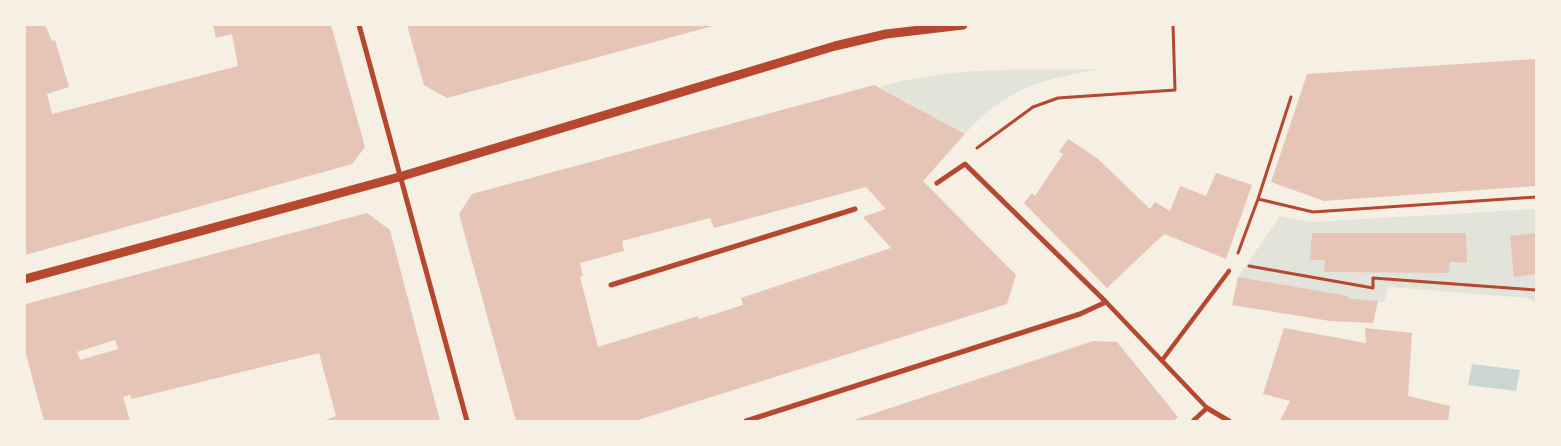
<!DOCTYPE html>
<style>
body{margin:0}
#map{position:relative;width:1561px;height:446px;overflow:hidden;background:#f6efe4;font-family:Overpass,sans-serif}
canvas{display:block}
.frame{position:absolute;inset:0;border:26px solid #f6efe4;pointer-events:none}
</style>
<div id="map">
<canvas width="1561" height="446"></canvas>
<div class="frame"></div>
</div>
<script>
const ctx = document.querySelector('canvas').getContext('2d');
ctx.lineJoin = 'round';
function fill(path, color) { ctx.fillStyle = color; ctx.fill(path, 'evenodd'); }
function strokePath(path, color, width, dash) { ctx.strokeStyle = color; ctx.lineWidth = width; ctx.lineCap = dash ? 'butt' : 'round'; ctx.setLineDash(dash || []); ctx.stroke(path); }
fill(new Path2D(`
 M 1099,69 C 1038,81 1008,87 965,134 L 879,87 C 950,66 1025,70 1099,69 Z
 M 1536,209 L 1536,303 L 1528,298 L 1388,287 L 1384,302 L 1347,298 L 1347,296 L 1238,277 L 1280,216 L 1313,222 Z`), '#e2e4dc');
fill(new Path2D(`
 M 1472,364 L 1520,370 L 1516,391 L 1468,385 Z`), '#c9d6d2');
fill(new Path2D(`
 M 25,25 L 45,25 L 52,41 L 55,40 L 69,87 L 47,94 L 52,114 L 238,66 L 232,34 L 216,38 L 213,25 L 331,25 L 365,147 L 352,164 L 25,255 Z
 M 407,25 L 712,25 L 713,26 L 447,98 L 424,85 Z
 M 1536,59 L 1536,186 L 1324,201 L 1271,182 L 1307,74 Z
 M 874,85 L 965,134 L 923,181 L 1016,275 L 1007,304 L 635,421 L 516,421 L 459,214 L 472,194 ZM 866,187 L 886,209 L 863,217 L 891,248 L 741,298 L 743,305 L 699,319 L 698,316 L 598,347 L 580,277 L 583,276 L 580,263 L 624,251 L 622,241 L 710,218 L 714,228 Z
 M 1068,139 L 1097,158 L 1150,209 L 1155,202 L 1170,211 L 1180,186 L 1206,196 L 1216,173 L 1252,185 L 1226,259 L 1164,234 L 1107,288 L 1024,203 L 1032,193 L 1035,196 L 1063,154 L 1059,152 Z
 M 367,213 L 390,230 L 440,421 L 323,421 L 336,416 L 319,353 L 132,399 L 130,395 L 123,397 L 130,421 L 44,421 L 25,351 L 26,304 ZM 115,340 L 118,349 L 80,360 L 77,352 Z
 M 1312,233 L 1466,233 L 1467,263 L 1450,262 L 1449,273 L 1324,272 L 1325,260 L 1310,260 Z
 M 1536,233 L 1536,274 L 1514,277 L 1510,236 Z
 M 1238,277 L 1343,295 L 1348,296 L 1347,298 L 1378,301 L 1373,323 L 1330,321 L 1232,305 Z
 M 1284,328 L 1366,343 L 1365,328 L 1412,333 L 1408,396 L 1450,406 L 1448,421 L 1280,421 L 1290,401 L 1263,394 Z
 M 1093,341 L 1117,342 L 1178,417 L 1173,421 L 851,421 Z`), '#e6c5b7');
strokePath(new Path2D(`
 M 977,148 L 1033,107 L 1058,98 L 1175,90 L 1173,25
 M 1258,199 L 1313,212 L 1536,197
 M 1238,253 L 1258,199 L 1291,97
 M 1249,266 L 1373,288 L 1373,278 L 1536,290`), '#b5482f', 3);
strokePath(new Path2D(`
 M 1106,302 L 1207,408 L 1193,421
 M 1163,359 L 1229,271`), '#b5482f', 4.5);
strokePath(new Path2D(`
 M 359,25 L 467,421
 M 611,285 L 855,209
 M 1207,408 L 1229,421
 M 746,421 L 1080,314 L 1106,302 L 965,164 L 937,183`), '#b5482f', 5);
strokePath(new Path2D(`
 M 25,279 L 399,177 L 835,46 L 886,34 L 963,25`), '#b5482f', 9);
</script>
